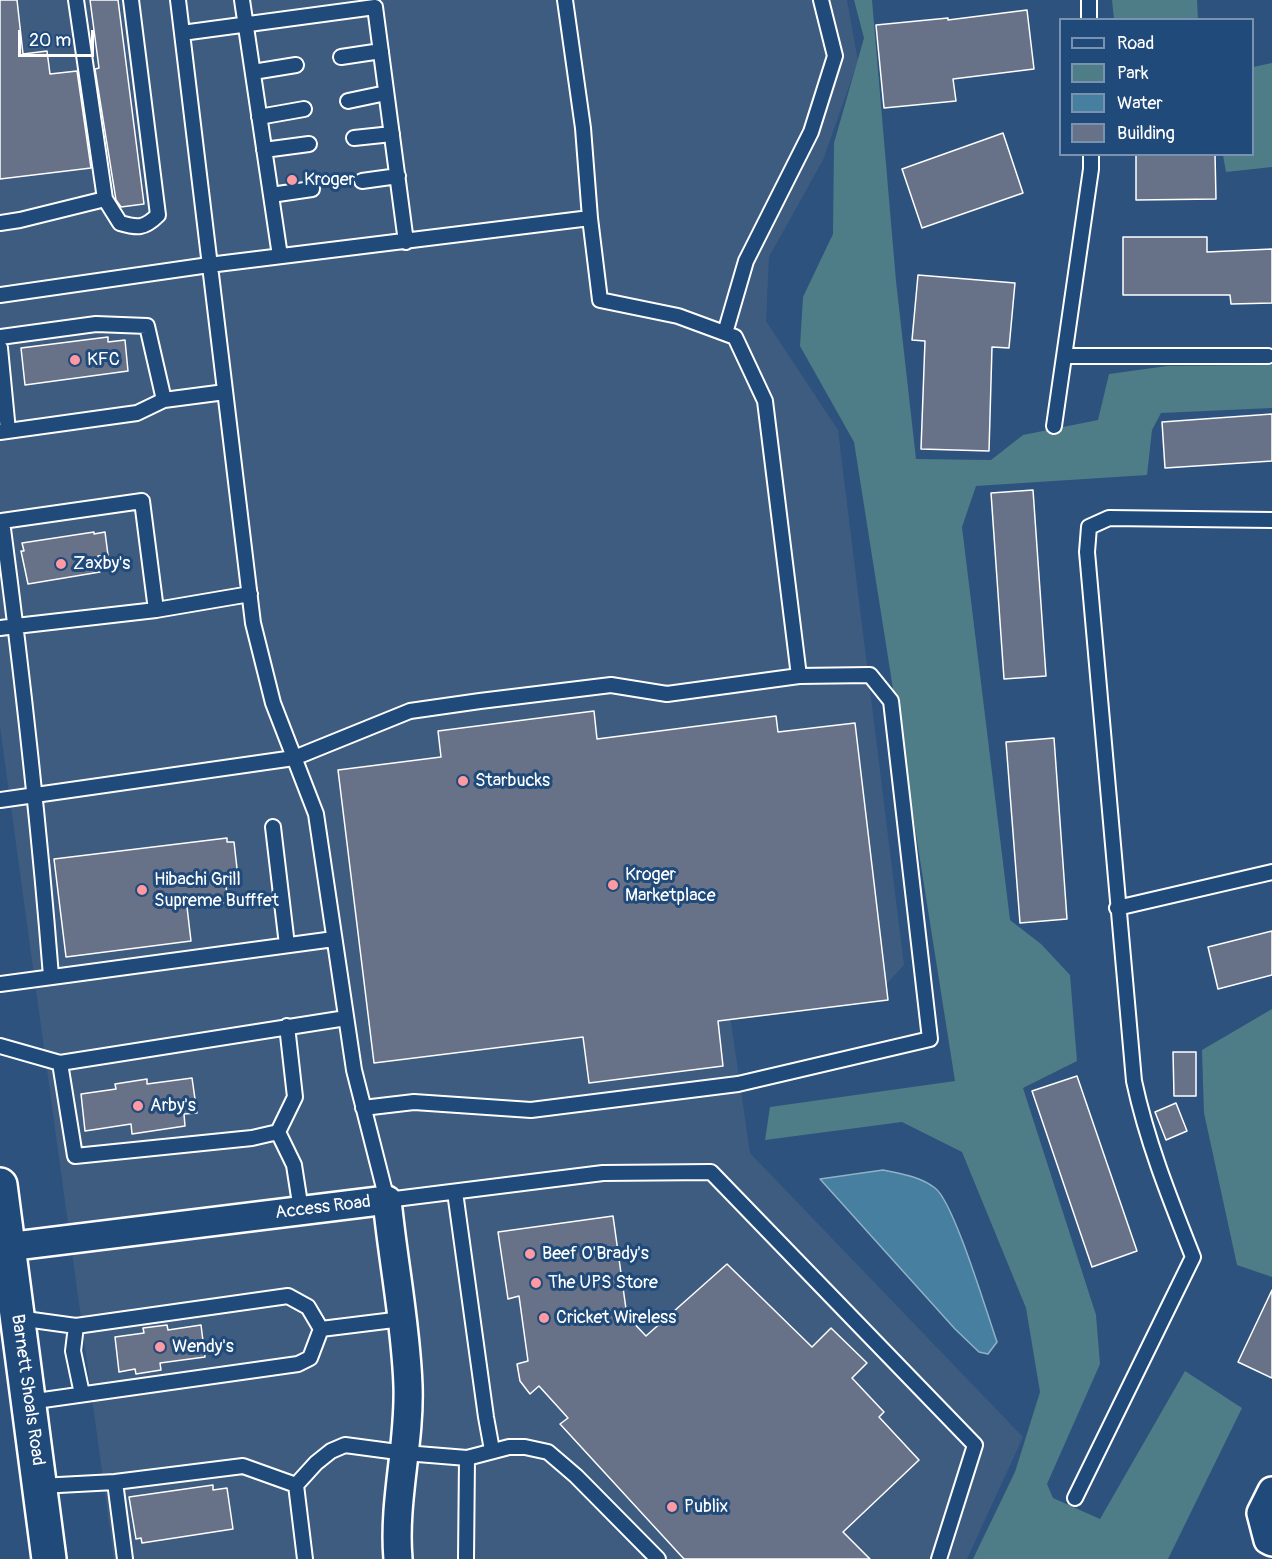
<!DOCTYPE html>
<style>
body{margin:0}
#map{position:relative;width:1272px;height:1559px;overflow:hidden;background:#2d527d;font-family:Pangolin,sans-serif}
canvas{display:block}
.legend{position:absolute;left:1059px;top:18px;width:195px;height:138px;box-sizing:border-box;background:#1f4a7a;border:2px solid #7992af;margin:0;padding:8px 10px;list-style:none;font-size:18px;color:#fff}
.legend li{display:flex;align-items:center;gap:12px;height:30px}
.legend b{width:30px;border:2px solid #7992af}
.scale{position:absolute;left:18px;top:30px;width:76px;height:27px;box-sizing:border-box;border:3px solid #fff;border-top:0;padding-left:8px;font-size:18px;line-height:21px;white-space:nowrap;color:#fff;-webkit-text-stroke:4px #1f4a7a;paint-order:stroke}
</style>
<div id="map">
<canvas width="1272" height="1559"></canvas>
<ul class="legend">
<li><b style="height:8px;background:#1f4a7a"></b>Road</li>
<li><b style="height:16px;background:#4e7c87"></b>Park</li>
<li><b style="height:16px;background:#467fa0"></b>Water</li>
<li><b style="height:16px;background:#677187"></b>Building</li>
</ul>
<div class="scale">20 m</div>
</div>
<script>
const ctx = document.querySelector('canvas').getContext('2d');
ctx.lineJoin = 'round';
function fill(path, color) { ctx.fillStyle = color; ctx.fill(path, 'evenodd'); }
function strokePath(path, color, width, dash) { ctx.strokeStyle = color; ctx.lineWidth = width; ctx.lineCap = dash ? 'butt' : 'round'; ctx.setLineDash(dash || []); ctx.stroke(path); }
function write(font, color, halo, rows, align = 'center') {
  ctx.font = font + ' Pangolin,sans-serif'; ctx.lineWidth = 6; ctx.setLineDash([]); ctx.textBaseline = 'middle'; ctx.strokeStyle = halo; ctx.fillStyle = color; for (const [text, x, y, turn = 0] of rows) {
    ctx.save(); ctx.translate(x, y); ctx.rotate((+turn || 0) * Math.PI / 180); ctx.textAlign = isNaN(turn) ? turn : align; if (halo) ctx.strokeText(text, 0, 0); ctx.fillText(text, 0, 0); ctx.restore();
  }
}
fill(new Path2D(`
 M 0,0 L 847,0 L 858,61 L 823,160 L 769,257 L 766,321 L 838,430 L 904,965 L 877,994 L 730,1015 L 750,1153 L 1023,1437 L 967,1559 L 114,1559 L 0,727 Z`), '#3e5b80');
fill(new Path2D(`
 M 854,0 L 872,0 L 896,281 L 916,459 L 991,460 L 1023,435 L 1098,420 L 1109,374 L 1167,366 L 1272,365 L 1272,408 L 1161,413 L 1152,430 L 1147,475 L 976,486 L 962,527 L 1010,920 L 1041,944 L 1070,975 L 1077,1061 L 1023,1088 L 1096,1315 L 1100,1364 L 1047,1484 L 1053,1498 L 1100,1519 L 1185,1371 L 1242,1408 L 1168,1559 L 973,1559 L 1015,1472 L 1040,1392 L 1026,1308 L 962,1152 L 902,1122 L 765,1140 L 770,1107 L 955,1081 L 854,442 L 800,346 L 803,297 L 833,234 L 834,143 L 864,38 Z
 M 1112,0 L 1197,0 L 1198,19 L 1114,19 Z
 M 1272,63 L 1272,167 L 1226,172 L 1223,155 L 1252,154 L 1253,67 Z
 M 1272,1009 L 1272,1277 L 1237,1265 L 1204,1113 L 1202,1050 Z`), '#4e7c87');
const water = new Path2D(`
 M 883,1170 C 901,1174 919,1176 935,1188 C 954,1202 987,1314 997,1342 L 988,1354 L 979,1352 L 955,1329 L 820,1179 Z`);
fill(water, '#467fa0');
strokePath(water, '#90b2c6', 1.5);
const building = new Path2D(`
 M 0,0 L 17,0 L 23,54 L 47,51 L 50,74 L 77,71 L 91,168 L 0,179 Z
 M 90,0 L 118,0 L 144,204 L 121,207 L 116,200 L 95,69 L 99,68 Z
 M 1027,10 L 1034,69 L 953,79 L 956,101 L 884,108 L 876,25 L 948,18 L 948,20 Z
 M 1003,133 L 1023,193 L 922,228 L 902,169 Z
 M 1136,154 L 1215,154 L 1216,199 L 1136,200 Z
 M 1123,237 L 1207,237 L 1207,252 L 1272,249 L 1272,303 L 1231,304 L 1230,295 L 1123,295 Z
 M 918,275 L 1015,283 L 1009,348 L 992,347 L 989,451 L 921,449 L 925,341 L 912,340 Z
 M 108,337 L 108,342 L 125,340 L 128,371 L 25,385 L 21,348 Z
 M 1272,414 L 1272,461 L 1165,468 L 1162,422 Z
 M 1033,490 L 1046,676 L 1004,679 L 991,493 Z
 M 94,532 L 94,534 L 105,532 L 108,555 L 98,556 L 100,572 L 28,584 L 21,551 L 24,551 L 22,543 Z
 M 594,711 L 597,739 L 776,716 L 778,732 L 855,723 L 888,1000 L 718,1021 L 723,1066 L 589,1083 L 583,1037 L 374,1063 L 338,770 L 441,757 L 438,731 Z
 M 1054,738 L 1067,919 L 1020,923 L 1006,742 Z
 M 227,838 L 227,842 L 234,842 L 238,877 L 225,878 L 228,902 L 187,907 L 191,941 L 66,957 L 54,859 Z
 M 1272,931 L 1272,975 L 1218,989 L 1208,947 Z
 M 1173,1052 L 1196,1052 L 1196,1096 L 1174,1096 Z
 M 1077,1076 L 1137,1251 L 1092,1267 L 1032,1091 Z
 M 192,1078 L 197,1113 L 184,1114 L 185,1126 L 132,1134 L 131,1124 L 85,1131 L 81,1094 L 116,1089 L 115,1084 L 147,1079 L 147,1084 Z
 M 1176,1103 L 1187,1131 L 1166,1140 L 1155,1112 Z
 M 613,1216 L 627,1316 L 646,1336 L 727,1264 L 812,1347 L 831,1328 L 867,1363 L 852,1378 L 884,1412 L 879,1417 L 919,1460 L 843,1532 L 870,1559 L 684,1559 L 560,1424 L 568,1418 L 539,1386 L 530,1394 L 520,1381 L 517,1364 L 528,1361 L 519,1296 L 508,1299 L 498,1232 Z
 M 1272,1290 L 1272,1378 L 1238,1362 Z
 M 167,1325 L 168,1330 L 201,1325 L 205,1357 L 160,1363 L 161,1370 L 136,1374 L 135,1369 L 119,1372 L 115,1337 L 144,1333 L 143,1328 Z
 M 213,1485 L 213,1490 L 227,1488 L 233,1529 L 142,1543 L 141,1538 L 136,1539 L 129,1497 Z`);
fill(building, '#677187');
strokePath(building, '#fff', 1.5);
const service = new Path2D(`
 M 178,0 L 253,623 L 273,703 L 316,814 L 354,1070 L 387,1200 L 603,1173 L 711,1172 L 975,1445 L 939,1559
 M 242,0 L 280,256
 M 565,0 L 583,128 L 590,218
 M 1089,0 L 1089,20
 M 182,33 L 375,7 L 406,242
 M 341,57 L 381,51
 M 253,72 L 296,65
 M 348,101 L 386,93
 M 259,117 L 304,109
 M 354,138 L 392,134
 M 264,150 L 309,144
 M 362,181 L 398,176
 M 271,195 L 312,189
 M 105,199 L 120,223 C 137,228 144,229 158,215 L 131,0
 M 0,223 L 20,220 L 105,199 L 76,0
 M 0,295 L 209,265 L 590,218 L 600,300 L 678,316 L 735,337 L 765,401 L 799,676
 M 725,333 L 746,261 L 811,132 L 835,56 L 821,0
 M 0,337 L 96,324 L 147,326 L 164,400
 M 0,348 L 8,431
 M 1064,356 L 1268,356
 M 1054,426 L 1091,169 L 1091,154
 M 0,432 L 137,413 L 164,400 L 225,392
 M 156,610 L 250,594
 M 0,628 L 16,626 L 156,610 L 142,501 L 2,521 C 22,672 39,824 51,976
 M 0,800 L 294,758 L 410,711 L 480,701 L 611,685 L 667,694 L 799,676 L 870,675 L 891,701 L 930,1039 L 738,1084 L 531,1110 L 414,1102 L 363,1108
 M 273,827 L 287,945
 M 1117,908 L 1272,872
 M 0,984 L 334,939
 M 0,1046 L 60,1063 L 346,1018
 M 60,1063 L 75,1156 L 252,1138 L 278,1132 L 295,1097 L 287,1026
 M 278,1132 L 294,1165 L 301,1210
 M 455,1192 L 486,1417 L 492,1450
 M 18,1318 L 76,1326 L 288,1296 L 308,1307 L 321,1329
 M 76,1326 L 73,1351 L 82,1394
 M 321,1329 L 402,1319
 M 29,1402 L 298,1364 L 310,1358 L 321,1329
 M 115,1482 L 125,1559
 M 40,1486 L 115,1482 L 243,1466 L 296,1485
 M 1075,1498 L 1193,1257 C 1170,1199 1147,1142 1134,1081 L 1087,552 L 1089,527 L 1109,518 L 1272,520
 M 305,1559 L 296,1485 L 316,1463 L 331,1451 L 345,1445 L 405,1453 L 467,1458 L 509,1447 L 525,1447 L 548,1452 L 576,1476 L 658,1559
 M 466,1559 L 467,1458`);
const minor = new Path2D(`
 M 7,1247 L 387,1200 C 393,1262 406,1324 408,1386 C 410,1444 393,1501 398,1559
 M 1272,1491 L 1261,1513 L 1268,1540 L 1272,1542`);
const secondary = new Path2D(`
 M 0,1185 L 49,1559`);
strokePath(service, '#fff', 18);
strokePath(minor, '#fff', 32);
strokePath(secondary, '#fff', 38);
strokePath(service, '#1f4a7a', 14);
strokePath(minor, '#1f4a7a', 27);
strokePath(secondary, '#1f4a7a', 33);
for (const [x, y, r, color] of [
 [292,180,6,"#ff9aa2"],
 [75,360,6,"#ff9aa2"],
 [61,564,6,"#ff9aa2"],
 [463,781,6,"#ff9aa2"],
 [613,885,6,"#ff9aa2"],
 [142,890,6,"#ff9aa2"],
 [138,1106,6,"#ff9aa2"],
 [530,1254,6,"#ff9aa2"],
 [536,1283,6,"#ff9aa2"],
 [544,1318,6,"#ff9aa2"],
 [160,1347,6,"#ff9aa2"],
 [672,1507,6,"#ff9aa2"]
]) { const dot = new Path2D(); dot.arc(x, y, r, 0, 2 * Math.PI); ctx.fillStyle = color; ctx.fill(dot); strokePath(dot, '#1f4a7a', 2); }
write('18px', '#fff', '#1f4a7a', [
 ["Kroger",304,180],
 ["KFC",87,360],
 ["Zaxby's",73,564],
 ["Starbucks",475,781],
 ["Kroger",625,875],
 ["Marketplace",625,896],
 ["Hibachi Grill",154,880],
 ["Supreme Bufffet",154,901],
 ["Arby's",150,1106],
 ["Beef O'Brady's",542,1254],
 ["The UPS Store",548,1283],
 ["Cricket Wireless",556,1318],
 ["Wendy's",172,1347],
 ["Publix",684,1507]
], 'left');
write('18px', '#fff', '#1f4a7a', [
 ["Access Road",323,1208,-7],
 ["Barnett Shoals Road",27,1390,82]
]);
</script>
